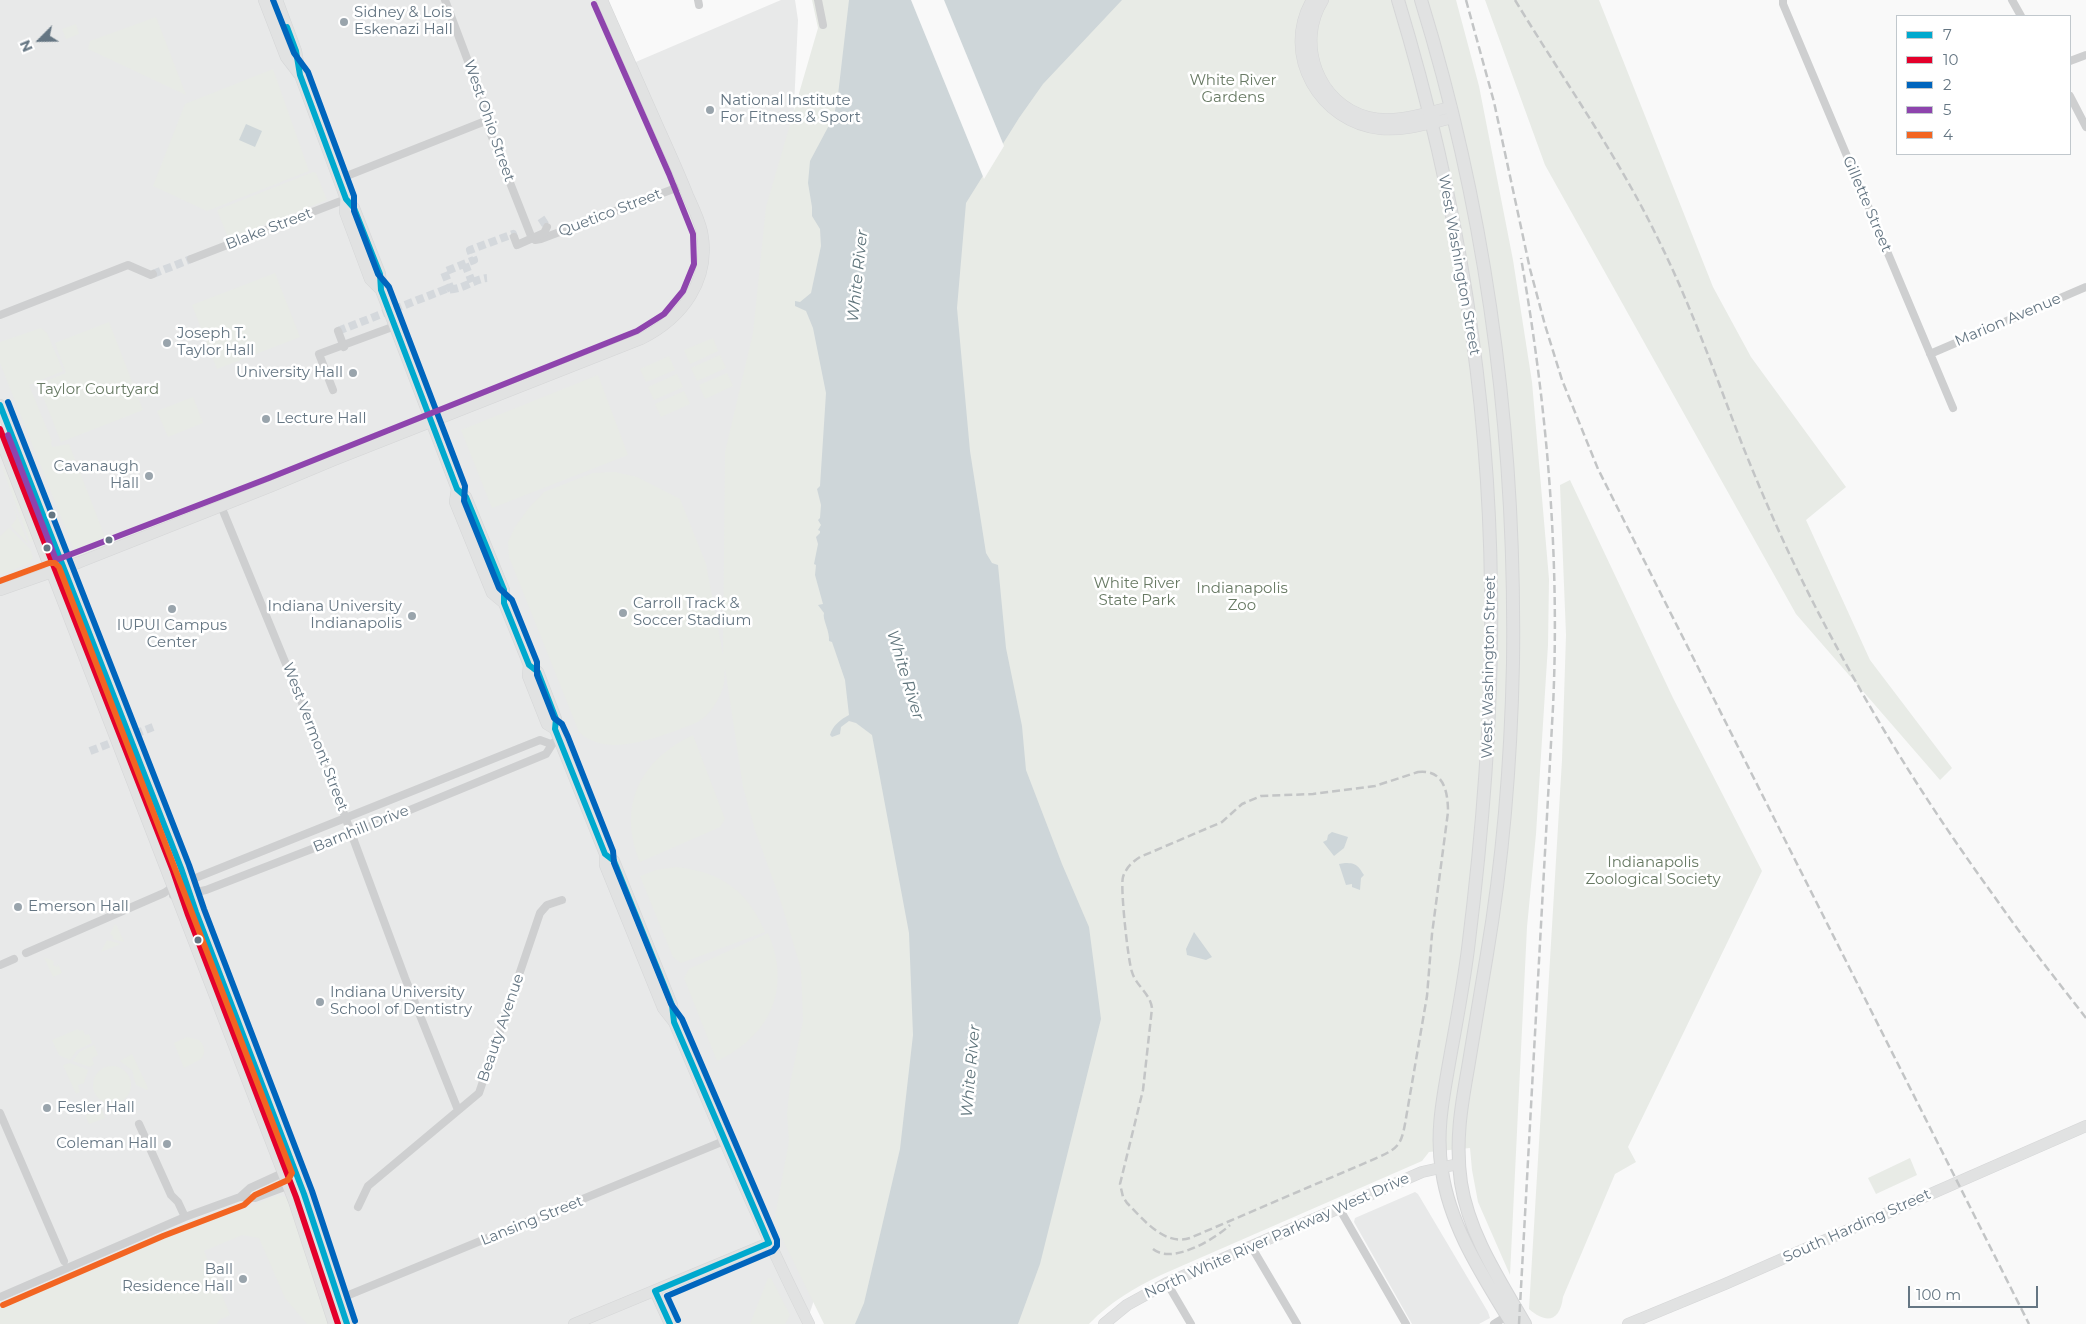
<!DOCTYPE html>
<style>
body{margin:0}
#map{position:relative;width:2086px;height:1324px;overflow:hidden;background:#f9f9f9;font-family:Montserrat,sans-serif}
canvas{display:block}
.legend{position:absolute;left:1896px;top:15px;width:175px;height:140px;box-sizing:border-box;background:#fff;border:1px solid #c1c8cd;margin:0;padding:6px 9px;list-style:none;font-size:15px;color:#657683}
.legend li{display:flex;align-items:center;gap:10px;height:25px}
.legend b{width:25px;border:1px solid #c1c8cd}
.north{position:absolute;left:15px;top:15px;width:50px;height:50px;-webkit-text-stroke:4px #fff;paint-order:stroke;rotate:247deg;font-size:14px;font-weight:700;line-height:20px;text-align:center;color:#657683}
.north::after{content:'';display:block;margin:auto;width:18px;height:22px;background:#657683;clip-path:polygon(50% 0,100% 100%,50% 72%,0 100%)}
.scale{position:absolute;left:1908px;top:1286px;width:130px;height:22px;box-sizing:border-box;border:2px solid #657683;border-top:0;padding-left:6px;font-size:15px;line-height:18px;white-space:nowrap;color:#657683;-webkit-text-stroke:4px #fff;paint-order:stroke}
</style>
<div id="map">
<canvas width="2086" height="1324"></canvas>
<ul class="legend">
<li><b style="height:6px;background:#00a9ce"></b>7</li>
<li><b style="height:6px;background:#e4002b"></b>10</li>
<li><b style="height:6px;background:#0065bd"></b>2</li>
<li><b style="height:6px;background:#8e44ad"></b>5</li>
<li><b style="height:6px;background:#f26522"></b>4</li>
</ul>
<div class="north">N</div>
<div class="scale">100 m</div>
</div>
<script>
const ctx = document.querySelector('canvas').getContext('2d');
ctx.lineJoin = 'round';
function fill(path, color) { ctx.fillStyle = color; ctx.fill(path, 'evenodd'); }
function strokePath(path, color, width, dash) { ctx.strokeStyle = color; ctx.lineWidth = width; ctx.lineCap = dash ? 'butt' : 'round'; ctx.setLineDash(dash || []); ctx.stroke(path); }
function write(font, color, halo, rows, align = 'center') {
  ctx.font = font + ' Montserrat,sans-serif'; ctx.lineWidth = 5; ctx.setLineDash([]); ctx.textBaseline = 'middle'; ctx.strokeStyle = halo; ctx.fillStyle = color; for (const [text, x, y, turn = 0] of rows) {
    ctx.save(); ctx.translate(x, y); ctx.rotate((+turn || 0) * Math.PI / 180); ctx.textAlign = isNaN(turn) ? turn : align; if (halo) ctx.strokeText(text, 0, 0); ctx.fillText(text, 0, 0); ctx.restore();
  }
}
fill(new Path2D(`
 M 0,0 L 606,0 L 631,64 L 781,0 L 795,0 L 798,20 L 789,216 L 863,1155 L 806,1324 L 0,1324 Z
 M 1415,1192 L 1418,1194 L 1488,1312 L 1490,1318 L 1479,1324 L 1412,1324 L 1354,1222 L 1355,1218 Z`), '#e8e9e9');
fill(new Path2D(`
 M 812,0 L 1456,0 L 1479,86 L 1513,260 L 1532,382 L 1549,579 L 1548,645 L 1536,834 L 1527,927 L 1510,1275 L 1478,1202 L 1472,1170 L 1470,1148 L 1429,1152 L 1422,1161 L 1161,1275 C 1134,1288 1110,1302 1089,1324 L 824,1324 L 774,1222 L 789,1141 L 787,1114 L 790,1084 L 803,1021 L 801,969 L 780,899 L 755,830 L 743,787 L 725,668 C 724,672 725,678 724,683 C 722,694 714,708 706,716 C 697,724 685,727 675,731 C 647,741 604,756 579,732 L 509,557 L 508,542 L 515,527 L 528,509 L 544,492 L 593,473 L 615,472 L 637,477 L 680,499 L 706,564 L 723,655 L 725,452 L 753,333 L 766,207 L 818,28 Z
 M 1485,0 L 1599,0 L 1713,287 L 1751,357 L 1846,487 L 1806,520 L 1870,660 L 1952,768 L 1940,780 L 1796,614 L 1545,165 Z
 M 156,17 L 186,95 L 88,49 L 90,41 Z
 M 76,24 L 79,34 L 66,39 L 62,29 Z
 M 273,69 L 309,171 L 207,211 L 153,186 L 185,104 Z
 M 313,172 L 316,173 L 327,200 L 232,238 L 227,235 L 217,210 Z
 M 275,273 L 300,337 L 217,369 L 192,305 Z
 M 109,322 L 143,410 L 61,442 L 38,384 L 66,373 L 55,343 Z
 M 41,328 L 47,333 L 63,371 L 29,385 L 52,441 L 51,442 L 52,447 L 69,444 L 105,537 L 74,550 L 0,363 L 0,342 Z
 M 713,338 L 718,351 L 690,364 L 684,350 Z
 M 720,355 L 726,368 L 697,381 L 691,368 Z
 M 669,356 L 675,370 L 646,382 L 640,369 Z
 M 727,373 L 733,386 L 705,399 L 699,385 Z
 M 677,374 L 683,387 L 654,400 L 648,387 Z
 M 598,375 L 628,455 L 492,508 L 461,430 Z
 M 684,391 L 690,404 L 661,417 L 655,404 Z
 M 193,397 L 203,423 L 168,437 L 157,411 Z
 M 0,462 L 10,479 L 34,540 L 30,542 Z
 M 1570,480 L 1673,698 L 1762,871 L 1628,1147 L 1636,1162 L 1615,1174 L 1563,1297 C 1560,1322 1546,1324 1529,1309 L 1562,760 L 1566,635 L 1560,485 Z
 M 12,502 L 28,543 L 27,543 L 11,526 L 17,518 Z
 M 9,528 L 30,549 L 33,557 L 30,563 L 0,575 L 0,536 Z
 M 693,735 L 725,819 L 720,827 L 640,862 C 617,806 640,760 693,735 Z
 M 676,867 C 721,872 747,890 765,932 L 681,963 L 673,957 L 640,876 L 656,870 Z
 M 115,924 L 117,926 L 124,942 L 113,939 L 113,936 L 110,934 Z
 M 768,933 C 792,989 770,1036 717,1061 L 684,978 L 689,969 Z
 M 107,940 L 121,944 L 101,952 Z
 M 44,957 L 54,961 L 53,965 L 57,967 L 58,964 L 62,973 L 53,977 Z
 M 78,1029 L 79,1031 L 83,1030 L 85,1035 L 89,1034 L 92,1043 L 77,1050 L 70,1060 L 59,1055 L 52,1040 Z
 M 187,1037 L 199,1040 C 205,1046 206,1052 201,1059 L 184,1068 L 174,1043 Z
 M 94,1045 L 98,1055 L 92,1058 L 94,1064 L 90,1067 L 73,1061 L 79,1052 Z
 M 132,1054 L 148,1088 L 147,1090 L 136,1085 L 132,1070 L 120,1061 Z
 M 70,1063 L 88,1070 L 84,1083 L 78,1085 L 80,1092 L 76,1094 L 63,1065 Z
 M93 1085a19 19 0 1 1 38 0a19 19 0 1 1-38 0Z
 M 85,1103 L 88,1108 L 94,1106 L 102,1110 L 105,1118 L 89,1124 L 81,1105 Z
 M 1910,1158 L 1917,1175 L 1876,1194 L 1868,1178 Z
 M 278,1195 L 287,1197 L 329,1324 L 307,1324 L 285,1298 L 259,1238 L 242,1235 L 204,1251 L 230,1315 L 219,1320 L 217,1324 L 0,1324 L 0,1305 L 149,1239 L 203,1219 L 242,1210 Z
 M 768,1278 L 771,1278 L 790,1315 L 785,1324 L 750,1324 Z`), '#e8ebe6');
fill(new Path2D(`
 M 849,0 L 1122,0 L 1043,84 L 1019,118 L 966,203 L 957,308 L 970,451 L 986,553 L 992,563 L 998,565 L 1006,648 L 1022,726 L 1026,770 L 1062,864 L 1089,927 L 1101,1019 L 1040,1264 L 1018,1324 L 855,1324 L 864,1303 L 900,1149 L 913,1035 L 909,933 L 872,735 L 856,723 L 849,721 L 841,727 L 840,734 L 832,737 L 830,735 C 832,726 841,719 849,715 L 845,680 L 832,642 L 829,641 C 830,631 822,619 824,613 L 818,605 L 823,604 L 815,575 L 816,565 L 814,564 L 818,544 L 816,537 L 820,533 L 820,531 L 818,530 L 821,525 L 818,520 L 820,518 L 821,505 L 817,489 L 820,486 L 826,393 L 813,328 L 806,311 L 795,306 L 795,301 L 800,302 L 811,293 L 821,246 L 820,229 L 812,216 L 812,207 L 808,183 L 810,161 L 834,116 L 838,95 Z
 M 246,124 L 262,131 L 255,147 L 239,140 Z
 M 1332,832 L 1348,837 L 1344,848 L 1334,856 L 1323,842 L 1327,840 L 1328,835 Z
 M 1345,863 C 1357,863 1358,866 1364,875 L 1361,878 L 1360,890 L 1352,887 L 1352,884 L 1346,885 L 1339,864 Z
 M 1194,932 L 1212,957 L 1206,960 L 1187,955 L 1186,949 Z`), '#ced6d9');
fill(new Path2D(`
 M 911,0 L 944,0 L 1004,146 L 984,179 Z`), '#f9f9f9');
strokePath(new Path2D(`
 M 541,218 L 547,227
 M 465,264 L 472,282
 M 153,274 L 191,259
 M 446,289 L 450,287 L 444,272 L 474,260 L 470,250 L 513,234 L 514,237
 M 338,331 L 446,289 C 459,292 474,279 487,278
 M 90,751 L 153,727`), '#d4d8dc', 8, [8, 4]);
const secondary = new Path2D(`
 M 264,0 L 286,57 L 299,74
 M 277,0 L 296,51 L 300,75 L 346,199 L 354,208 L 380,274 L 381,290 L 457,489 L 455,502 L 492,593 L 504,603
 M 1312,0 C 1280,55 1320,123 1381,129 C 1405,131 1430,123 1453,118
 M 1323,0 C 1296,43 1318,104 1368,117 C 1395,124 1425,113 1451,107
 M 346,199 L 345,212 L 370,279 L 381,290
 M 0,405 L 181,868 L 196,912 L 304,1194 L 347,1324
 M 0,438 L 294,1201 L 334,1324
 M 457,489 L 466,497 L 504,590 L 504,603 L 529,665 L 528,676 L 547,724 L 555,729
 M 0,590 L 80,562 L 272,486 L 334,460 L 641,339 C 683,318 711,280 702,232 C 699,219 693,207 688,196 C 679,173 669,151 659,129 C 640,86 621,43 602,0
 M 529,665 L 538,672 L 556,719 L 555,729 L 605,854 L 605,865 L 663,1008 L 674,1022
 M 605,854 L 614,861 L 672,1005 L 674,1022 C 717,1124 759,1225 809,1324
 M 655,1291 L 670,1324
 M 574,1324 L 769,1243
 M 1104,1324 L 1127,1305 L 1167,1283 L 1422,1172 L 1458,1164
 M 1628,1324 L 1725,1284 L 2086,1126`);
const primary = new Path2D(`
 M 1398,0 C 1456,191 1489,390 1491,589 C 1493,709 1483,829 1468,949 C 1463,989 1455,1029 1448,1069 C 1442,1103 1436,1136 1442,1171 C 1450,1227 1483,1276 1512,1324
 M 1421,0 C 1487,214 1516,439 1513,663 C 1511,760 1503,859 1487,954 C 1481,992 1474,1030 1468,1068 C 1461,1107 1455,1143 1461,1183 C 1469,1234 1499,1279 1525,1324`);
strokePath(secondary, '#d5d6d7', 12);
strokePath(primary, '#d5d6d7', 14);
strokePath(new Path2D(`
 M 445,0 L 483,101 L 490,132 L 531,236 L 535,240 L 541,239 L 684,185
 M 698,0 L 699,5
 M 818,0 L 823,25
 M 1783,0 L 1783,4 L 1953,408
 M 2012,0 L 2021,16
 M 2070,61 L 2086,55
 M 2070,96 L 2086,127
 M 339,179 L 488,120
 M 191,259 L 346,199
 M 0,315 L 128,265 L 151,275 L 153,274
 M 1930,354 L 2086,287
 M 333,390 L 319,354 L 395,326
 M 221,506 L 311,725 L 405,978 L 458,1110
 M 173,895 L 177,896 L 206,890 L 366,828 L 546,754 L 553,743
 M 26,953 L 164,893 L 173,887 L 540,740 L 551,744
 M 0,965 L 14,959
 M 0,1113 L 64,1261
 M 139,1124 L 171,1195 L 178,1202 L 185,1217
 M 240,1197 L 250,1188 L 285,1172
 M 358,1207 L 368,1186 L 479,1093 L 540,913 L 547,905 L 562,900
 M 1339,1208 L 1406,1324
 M 1251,1246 L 1297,1324
 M 1167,1283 L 1191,1324
 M 0,1297 L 185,1217 L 240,1197 L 255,1198 L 290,1185
 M 339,1299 L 724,1141
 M 1494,1324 L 1507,1316`), '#cecfd0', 8);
strokePath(secondary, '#e1e2e2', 11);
strokePath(primary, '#e1e2e2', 12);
strokePath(new Path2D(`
 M 1466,0 L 1494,102 L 1530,269 L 1545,325 L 1562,380 L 1598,469 L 2029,1324
 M 1515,0 C 1564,81 1619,157 1660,243 C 1692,308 1716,377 1742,444 C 1769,512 1799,578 1834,642 C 1881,730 1935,815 1994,896 C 2023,938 2055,978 2086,1018
 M 1418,772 C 1444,769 1448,792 1448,812 L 1432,934 L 1427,996 L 1405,1124 C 1401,1145 1398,1148 1379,1157 L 1190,1238 C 1164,1246 1144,1220 1127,1203 L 1123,1197 L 1120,1184 L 1143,1090 L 1152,1008 C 1150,993 1136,986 1132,972 C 1128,961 1120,887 1123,877 C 1126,868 1132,862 1140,857 L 1222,822 L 1242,804 L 1261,796 L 1313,794 L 1375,786 Z
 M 1153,1249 C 1172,1265 1215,1239 1230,1225
 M 1519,1324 L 1553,707 C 1560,557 1547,406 1521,258`), '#c3c5c6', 2.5, [8, 4]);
strokePath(new Path2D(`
 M 514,237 L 517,245 L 544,233 L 547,227
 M 338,331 L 344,347`), '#cecfd0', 8);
strokePath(new Path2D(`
 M 287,27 L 296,51 L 300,75 L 346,199 L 354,208 L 380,274 L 381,290 L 457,489 L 466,497 L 504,590 L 504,603 L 529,665 L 538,672 L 556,719 L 555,729 L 605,854 L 614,861 L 672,1005 L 674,1022 L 769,1243 L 655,1291 L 670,1324
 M 0,405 L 181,868 L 196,912 L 304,1194 L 347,1324`), '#00a9ce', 6);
strokePath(new Path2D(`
 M 0,429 L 173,871 L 188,915 L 296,1197 L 338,1324`), '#e4002b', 6);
strokePath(new Path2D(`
 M 273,0 L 294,53 L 308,72 L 354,196 L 354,211 L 378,274 L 389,287 L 465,486 L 464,501 L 499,588 L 512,600 L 537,662 L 537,675 L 554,718 L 562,724 L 568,737 L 613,851 L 614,863 L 671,1004 L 682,1019 L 777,1240 L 777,1246 L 773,1251 L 667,1296 L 678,1320
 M 8,402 L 189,865 L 204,909 L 312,1191 L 355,1321`), '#0065bd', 6);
strokePath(new Path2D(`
 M 8,435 L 56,560 L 269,478 L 637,331 L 664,314 L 683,291 L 694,264 L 693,234 L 669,174 L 594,4`), '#8e44ad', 6);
strokePath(new Path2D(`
 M 0,581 L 49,563 L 55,563 L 59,567 L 292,1173 L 288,1180 L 255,1195 L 244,1205 L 163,1236 L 3,1305`), '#f26522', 6);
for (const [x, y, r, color] of [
 [344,22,5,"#99a4ac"],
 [710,110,5,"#99a4ac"],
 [167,343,5,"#99a4ac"],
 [353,373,5,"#99a4ac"],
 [266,419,5,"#99a4ac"],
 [149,476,5,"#99a4ac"],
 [52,515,4.5,"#657683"],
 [109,540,4.5,"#657683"],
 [47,548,4.5,"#657683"],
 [172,609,5,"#99a4ac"],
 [623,613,5,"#99a4ac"],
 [412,616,5,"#99a4ac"],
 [18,907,5,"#99a4ac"],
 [198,940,4.5,"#657683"],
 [320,1002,5,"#99a4ac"],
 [47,1108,5,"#99a4ac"],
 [167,1144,5,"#99a4ac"],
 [243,1279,5,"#99a4ac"]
]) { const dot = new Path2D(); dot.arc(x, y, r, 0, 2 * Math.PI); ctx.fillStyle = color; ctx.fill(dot); strokePath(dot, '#fff', 2); }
write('15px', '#657683', '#fff', [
 ["Sidney & Lois",354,13],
 ["Eskenazi Hall",354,30],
 ["National Institute",720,101],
 ["For Fitness & Sport",720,118],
 ["Joseph T.",177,334],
 ["Taylor Hall",177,351],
 ["University Hall",343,373,"right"],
 ["Lecture Hall",276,419],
 ["Cavanaugh",139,467,"right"],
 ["Hall",139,484,"right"],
 ["Carroll Track &",633,604],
 ["Soccer Stadium",633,621],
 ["Indiana University",402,607,"right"],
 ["Indianapolis",402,624,"right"],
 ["IUPUI Campus",172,626,"center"],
 ["Center",172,643,"center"],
 ["Emerson Hall",28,907],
 ["Indiana University",330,993],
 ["School of Dentistry",330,1010],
 ["Fesler Hall",57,1108],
 ["Coleman Hall",157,1144,"right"],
 ["Ball",233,1270,"right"],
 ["Residence Hall",233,1287,"right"]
], 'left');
write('15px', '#687a64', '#fff', [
 ["White River",1233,81],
 ["Gardens",1233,98],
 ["Taylor Courtyard",98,390],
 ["White River",1137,584],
 ["State Park",1137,601],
 ["Indianapolis",1242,589],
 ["Zoo",1242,606],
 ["Indianapolis",1653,863],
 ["Zoological Society",1653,880]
]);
write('15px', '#657683', '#fff', [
 ["West Ohio Street",489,121,71],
 ["Gillette Street",1867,204,67],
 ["Quetico Street",610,213,-21],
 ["Blake Street",269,229,-21],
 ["West Washington Street",1459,265,80],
 ["Marion Avenue",2008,320,-23],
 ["West Washington Street",1489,667,-89],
 ["West Vermont Street",315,737,69],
 ["Barnhill Drive",361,829,-22],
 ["Beauty Avenue",501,1028,-71],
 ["Lansing Street",532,1221,-22],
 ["South Harding Street",1857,1226,-24],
 ["North White River Parkway West Drive",1277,1236,-24]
]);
write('italic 16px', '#60757c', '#fff', [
 ["White River",858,276,-84],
 ["White River",905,675,73],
 ["White River",971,1071,-85]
]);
</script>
